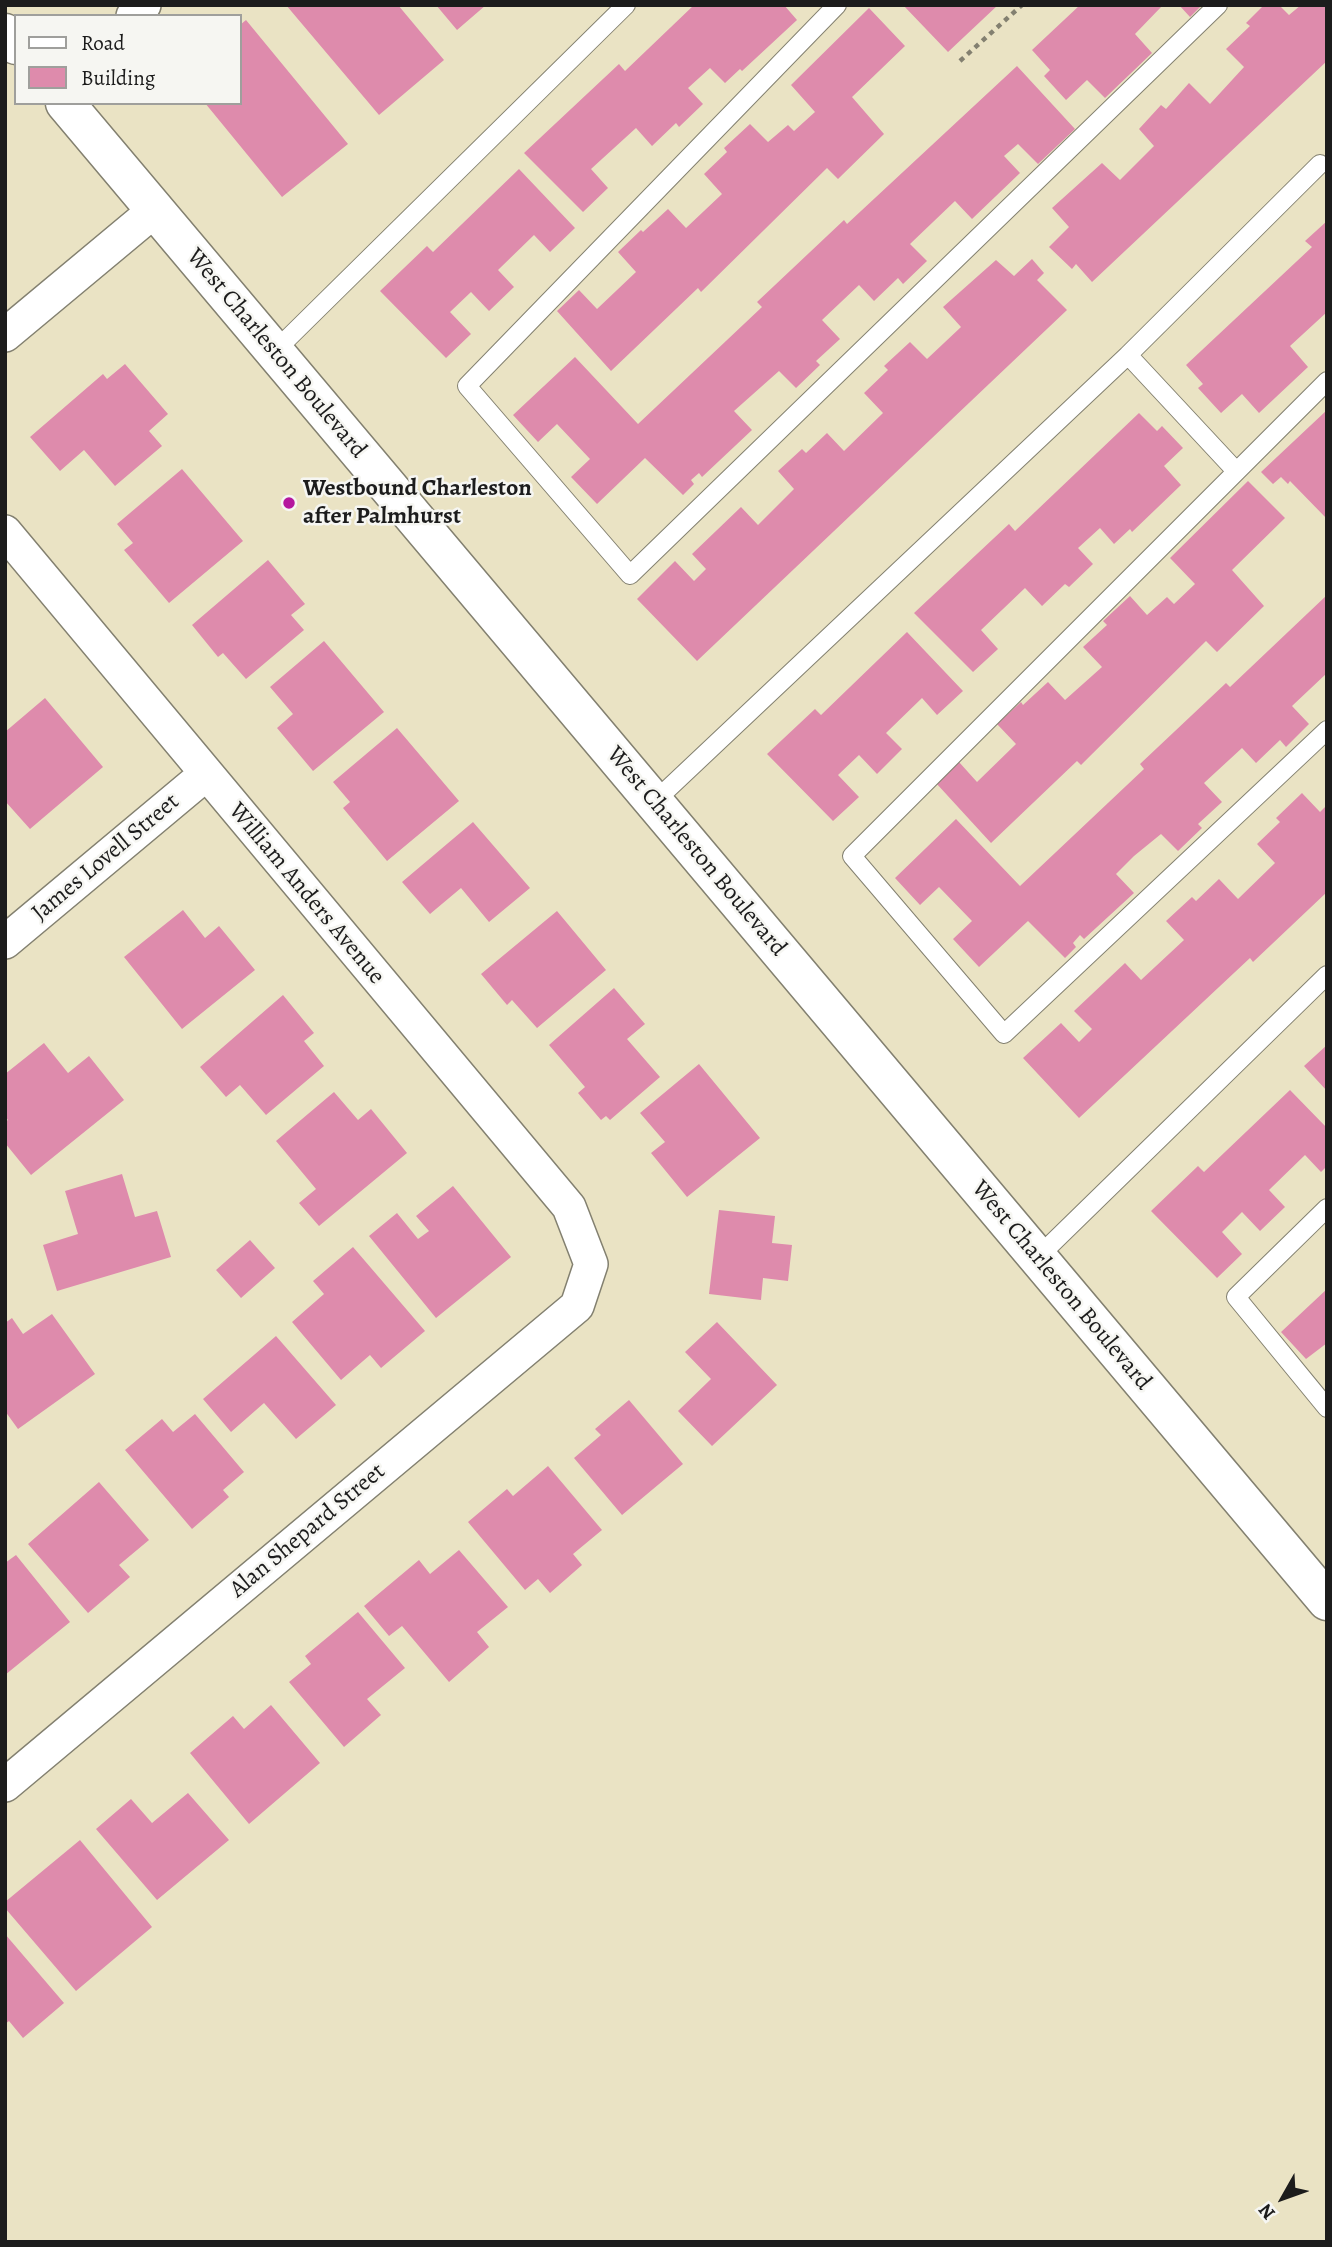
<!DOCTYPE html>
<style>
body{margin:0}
#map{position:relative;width:1332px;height:2247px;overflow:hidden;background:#eae3c4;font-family:Alegreya,serif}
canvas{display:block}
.frame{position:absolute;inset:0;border:7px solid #1c1c1c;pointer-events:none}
.legend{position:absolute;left:14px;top:14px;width:228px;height:91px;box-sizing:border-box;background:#f6f6f2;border:2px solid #9f9f9c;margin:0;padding:9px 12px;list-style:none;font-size:21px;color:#1c1c1c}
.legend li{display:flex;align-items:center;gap:14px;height:35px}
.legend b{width:35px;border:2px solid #9f9f9c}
.north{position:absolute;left:1248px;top:2163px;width:70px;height:70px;-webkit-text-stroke:5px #f6f6f2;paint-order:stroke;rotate:230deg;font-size:19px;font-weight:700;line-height:28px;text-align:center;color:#1c1c1c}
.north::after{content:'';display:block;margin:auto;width:24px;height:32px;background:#1c1c1c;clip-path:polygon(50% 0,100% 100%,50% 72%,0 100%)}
</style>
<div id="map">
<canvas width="1332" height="2247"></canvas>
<div class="frame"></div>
<ul class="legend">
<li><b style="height:9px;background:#fff"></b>Road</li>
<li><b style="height:19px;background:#de8bac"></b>Building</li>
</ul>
<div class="north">N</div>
</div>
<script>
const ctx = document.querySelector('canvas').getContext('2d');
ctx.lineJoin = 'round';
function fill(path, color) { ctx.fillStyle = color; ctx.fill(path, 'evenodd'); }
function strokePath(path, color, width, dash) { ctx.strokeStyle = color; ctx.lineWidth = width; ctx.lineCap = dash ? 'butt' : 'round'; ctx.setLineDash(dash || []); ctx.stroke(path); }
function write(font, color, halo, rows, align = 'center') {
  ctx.font = font + ' Alegreya,serif'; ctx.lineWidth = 5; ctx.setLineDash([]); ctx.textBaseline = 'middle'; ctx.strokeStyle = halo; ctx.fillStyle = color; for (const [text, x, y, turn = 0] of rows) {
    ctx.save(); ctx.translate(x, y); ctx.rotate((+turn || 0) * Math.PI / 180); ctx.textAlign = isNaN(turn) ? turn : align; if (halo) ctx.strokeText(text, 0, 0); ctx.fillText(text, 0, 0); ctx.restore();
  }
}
fill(new Path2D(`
 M 286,5 L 398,5 L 444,60 L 379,115 Z
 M 436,5 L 486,5 L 457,30 Z
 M 694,5 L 784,5 L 797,20 L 742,71 L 740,69 L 725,83 L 710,68 L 688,88 L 703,104 L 679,127 L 676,123 L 652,146 L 636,128 L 591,169 L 608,188 L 583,212 L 524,153 L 619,64 L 625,71 Z
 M 903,5 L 998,5 L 948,52 Z
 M 1080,5 L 1163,5 L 1135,34 L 1152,53 L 1105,98 L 1087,80 L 1066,100 L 1044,76 L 1050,70 L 1032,50 Z
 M 1179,5 L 1202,5 L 1190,17 Z
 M 1264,5 L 1279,5 L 1289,15 L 1301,5 L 1327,5 L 1327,61 L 1092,282 L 1076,264 L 1072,269 L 1049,247 L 1069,227 L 1052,208 L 1102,163 L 1120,180 L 1154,146 L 1139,129 L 1161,105 L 1166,109 L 1189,83 L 1210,104 L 1244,67 L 1226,49 L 1250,26 L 1246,23 Z
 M 869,8 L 905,46 L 852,97 L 884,134 L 838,179 L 827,168 L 701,292 L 698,288 L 611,371 L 557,311 L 579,290 L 597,309 L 636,272 L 618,252 L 641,230 L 643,232 L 668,209 L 686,228 L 722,194 L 704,174 L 727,152 L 724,148 L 750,124 L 768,142 L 788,125 L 794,131 L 815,112 L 791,85 Z
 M 246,20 L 348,144 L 282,197 L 205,103 L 240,103 L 240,25 Z
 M 1017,66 L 1075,129 L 1038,164 L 1018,144 L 1004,156 L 1020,173 L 972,219 L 955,201 L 910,244 L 927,261 L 903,284 L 898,278 L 874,301 L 859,285 L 822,320 L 840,339 L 816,361 L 820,365 L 796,388 L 779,371 L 734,411 L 752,430 L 702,477 L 699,473 L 691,480 L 694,484 L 683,495 L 645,458 L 597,504 L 571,477 L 590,459 L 557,424 L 538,442 L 513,415 L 575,357 L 638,424 L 762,307 L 757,302 L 844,220 L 847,224 Z
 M 519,169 L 575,228 L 550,252 L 534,235 L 498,270 L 514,287 L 489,311 L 471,292 L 450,312 L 471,334 L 446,358 L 380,291 L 427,246 L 433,252 Z
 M 1327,221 L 1327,312 L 1290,346 L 1308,367 L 1259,413 L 1242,394 L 1221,413 L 1198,388 L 1203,384 L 1186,365 L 1312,247 L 1305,241 Z
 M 1032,259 L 1044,273 L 1037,280 L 1067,310 L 697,661 L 637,599 L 675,561 L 694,581 L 706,569 L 692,554 L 741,507 L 758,525 L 794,489 L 778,471 L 802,449 L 806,453 L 827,433 L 844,451 L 883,413 L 864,393 L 888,370 L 884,366 L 910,342 L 927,359 L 961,327 L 943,307 L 996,260 L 1014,276 Z
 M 125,364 L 168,414 L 149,431 L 162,446 L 115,486 L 84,450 L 60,471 L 30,437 L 103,374 L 107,379 Z
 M 1327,410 L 1327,519 L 1290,481 L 1288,484 L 1281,477 L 1273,484 L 1261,472 Z
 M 1139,413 L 1157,431 L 1162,426 L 1183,448 L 1164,466 L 1181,485 L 1132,532 L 1130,529 L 1114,544 L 1100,528 L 1078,548 L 1093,564 L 1069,587 L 1065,584 L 1042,606 L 1025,588 L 981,630 L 998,649 L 973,672 L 914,613 L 1009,524 L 1015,531 Z
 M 182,469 L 243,541 L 169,603 L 124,550 L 133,543 L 117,524 Z
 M 1248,481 L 1285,518 L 1232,570 L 1264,606 L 1217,652 L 1206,641 L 1081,765 L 1077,761 L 991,843 L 936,783 L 959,762 L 977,782 L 1016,744 L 997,724 L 1021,702 L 1023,705 L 1048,682 L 1065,700 L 1102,667 L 1083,647 L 1107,625 L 1103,621 L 1130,596 L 1147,615 L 1167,597 L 1174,604 L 1195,584 L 1170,558 Z
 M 268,560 L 305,604 L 291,615 L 304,630 L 246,679 L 223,653 L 218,657 L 192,625 Z
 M 1327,595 L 1327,673 L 1292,706 L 1309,724 L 1286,747 L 1280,740 L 1256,763 L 1242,748 L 1204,783 L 1222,802 L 1198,824 L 1202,828 L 1178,851 L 1161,834 L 1134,856 L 1116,874 L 1134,893 L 1084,939 L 1080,935 L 1073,943 L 1076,947 L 1065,958 L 1028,921 L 979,967 L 953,939 L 972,921 L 939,887 L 920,905 L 895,878 L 956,819 L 1020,886 L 1144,769 L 1140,764 L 1226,683 L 1230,687 Z
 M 907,632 L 963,691 L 937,715 L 922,698 L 886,733 L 902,749 L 877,774 L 859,755 L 838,775 L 859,797 L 833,821 L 767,754 L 815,709 L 821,715 Z
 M 324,641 L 384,712 L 313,771 L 277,728 L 293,714 L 270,687 Z
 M 45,698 L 103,767 L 30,829 L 5,801 L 5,732 Z
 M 397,728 L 459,801 L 387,861 L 343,808 L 350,802 L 333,782 Z
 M 1302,793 L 1320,812 L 1327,805 L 1327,892 L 1253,962 L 1250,958 L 1079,1118 L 1023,1058 L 1061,1023 L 1079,1042 L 1092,1029 L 1074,1011 L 1125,963 L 1141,980 L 1184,940 L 1166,921 L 1192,897 L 1196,901 L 1219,879 L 1238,899 L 1275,863 L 1257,844 L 1280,822 L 1276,818 Z
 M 473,822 L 530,888 L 489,922 L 461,888 L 430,914 L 402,882 Z
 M 183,910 L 205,938 L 219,926 L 255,970 L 182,1029 L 124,957 Z
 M 557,911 L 606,970 L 537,1028 L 512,1000 L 507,1005 L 481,974 Z
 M 614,988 L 645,1024 L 627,1039 L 660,1077 L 610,1120 L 606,1116 L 601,1120 L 578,1093 L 585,1087 L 549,1045 Z
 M 283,995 L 314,1033 L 304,1041 L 324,1066 L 266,1115 L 240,1085 L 226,1097 L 200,1067 Z
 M 44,1043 L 68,1073 L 89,1056 L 124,1100 L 31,1175 L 5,1143 L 5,1122 L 8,1120 L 5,1116 L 5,1074 Z
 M 1327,1045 L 1327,1091 L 1304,1066 Z
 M 699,1064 L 760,1138 L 687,1197 L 651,1153 L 665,1142 L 640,1113 Z
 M 1290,1090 L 1327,1128 L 1327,1166 L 1321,1172 L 1305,1155 L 1269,1190 L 1285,1207 L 1260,1231 L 1242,1212 L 1222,1232 L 1242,1254 L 1217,1278 L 1151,1211 L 1198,1166 L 1204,1172 Z
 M 334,1092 L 358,1120 L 371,1109 L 407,1153 L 319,1226 L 299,1203 L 316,1189 L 276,1141 Z
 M 122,1174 L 135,1217 L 157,1211 L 171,1257 L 57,1291 L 43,1245 L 78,1234 L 65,1191 Z
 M 453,1186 L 511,1257 L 436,1318 L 369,1236 L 397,1213 L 418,1239 L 429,1231 L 416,1216 Z
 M 719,1210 L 775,1216 L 772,1243 L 792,1245 L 788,1281 L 763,1278 L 761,1300 L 709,1294 Z
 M 250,1240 L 275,1268 L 241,1298 L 216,1270 Z
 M 353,1247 L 425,1331 L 381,1368 L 370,1355 L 341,1380 L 292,1322 L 324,1294 L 313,1281 Z
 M 1327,1289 L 1327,1343 L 1306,1359 L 1281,1332 Z
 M 52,1314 L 95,1374 L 18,1429 L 5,1411 L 5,1323 L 12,1318 L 23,1334 Z
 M 717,1322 L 777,1385 L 712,1446 L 678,1411 L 711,1379 L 685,1352 Z
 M 276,1336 L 336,1405 L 296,1439 L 264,1403 L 231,1432 L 203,1399 Z
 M 629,1400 L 683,1464 L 622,1515 L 574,1458 L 601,1435 L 595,1429 Z
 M 195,1414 L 244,1472 L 223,1490 L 229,1497 L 192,1529 L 125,1450 L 162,1419 L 173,1432 Z
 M 548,1466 L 602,1530 L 573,1554 L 582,1565 L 550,1593 L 538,1579 L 525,1590 L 468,1522 L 507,1489 L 513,1496 Z
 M 99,1482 L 149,1540 L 119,1565 L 130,1577 L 88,1613 L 28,1544 Z
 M 459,1550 L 508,1607 L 477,1632 L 489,1647 L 449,1682 L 402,1626 L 389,1636 L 364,1606 L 419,1560 L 430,1574 Z
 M 16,1555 L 70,1622 L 5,1675 L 5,1563 Z
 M 358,1612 L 405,1668 L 367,1699 L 381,1715 L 344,1747 L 289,1682 L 311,1664 L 305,1656 Z
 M 271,1705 L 320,1763 L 249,1824 L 190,1753 L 233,1716 L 244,1729 Z
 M 188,1793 L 229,1840 L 157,1900 L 96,1829 L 131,1799 L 152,1823 Z
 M 80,1840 L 152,1927 L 76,1991 L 5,1908 L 5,1902 Z
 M 5,1934 L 64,2003 L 23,2038 L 9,2021 L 5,2024 Z`), '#de8bac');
const service = new Path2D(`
 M 837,5 L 467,386 L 630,575 L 1218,5
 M 275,351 L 626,5
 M 1128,355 L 1320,164
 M 1327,381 L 852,856 L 1004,1034 L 1327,730
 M 654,802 L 1128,355 L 1236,471
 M 1327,1208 L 1236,1297 L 1327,1408
 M 1037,1258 L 1327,975`);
const minor = new Path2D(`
 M 133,16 L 144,5
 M 5,335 L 155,210
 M 5,532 L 569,1207 L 591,1264 L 577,1306 L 5,1785
 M 5,942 L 206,774`);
const primary = new Path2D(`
 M 5,33 L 16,45
 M 65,103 L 1327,1601`);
strokePath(service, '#838070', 20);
strokePath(minor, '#838070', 36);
strokePath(primary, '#838070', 41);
strokePath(new Path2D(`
 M 960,61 L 1022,5`), '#838070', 4.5, [5, 5]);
strokePath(service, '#fff', 18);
strokePath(minor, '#fff', 33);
strokePath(primary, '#fff', 38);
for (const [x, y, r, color] of [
 [289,503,7,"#b5179e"]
]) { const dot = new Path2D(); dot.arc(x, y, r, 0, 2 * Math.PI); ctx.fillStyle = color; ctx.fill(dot); strokePath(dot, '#f6f6f2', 2.5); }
write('24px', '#1c1c1c', '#f6f6f2', [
 ["West Charleston Boulevard",276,354,50],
 ["West Charleston Boulevard",696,852,50],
 ["James Lovell Street",106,858,-40],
 ["William Anders Avenue",306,894,50],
 ["West Charleston Boulevard",1061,1286,50],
 ["Alan Shepard Street",308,1531,-40]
]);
write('bold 24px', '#1c1c1c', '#f6f6f2', [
 ["Westbound Charleston",303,489],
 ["after Palmhurst",303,517]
], 'left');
</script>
